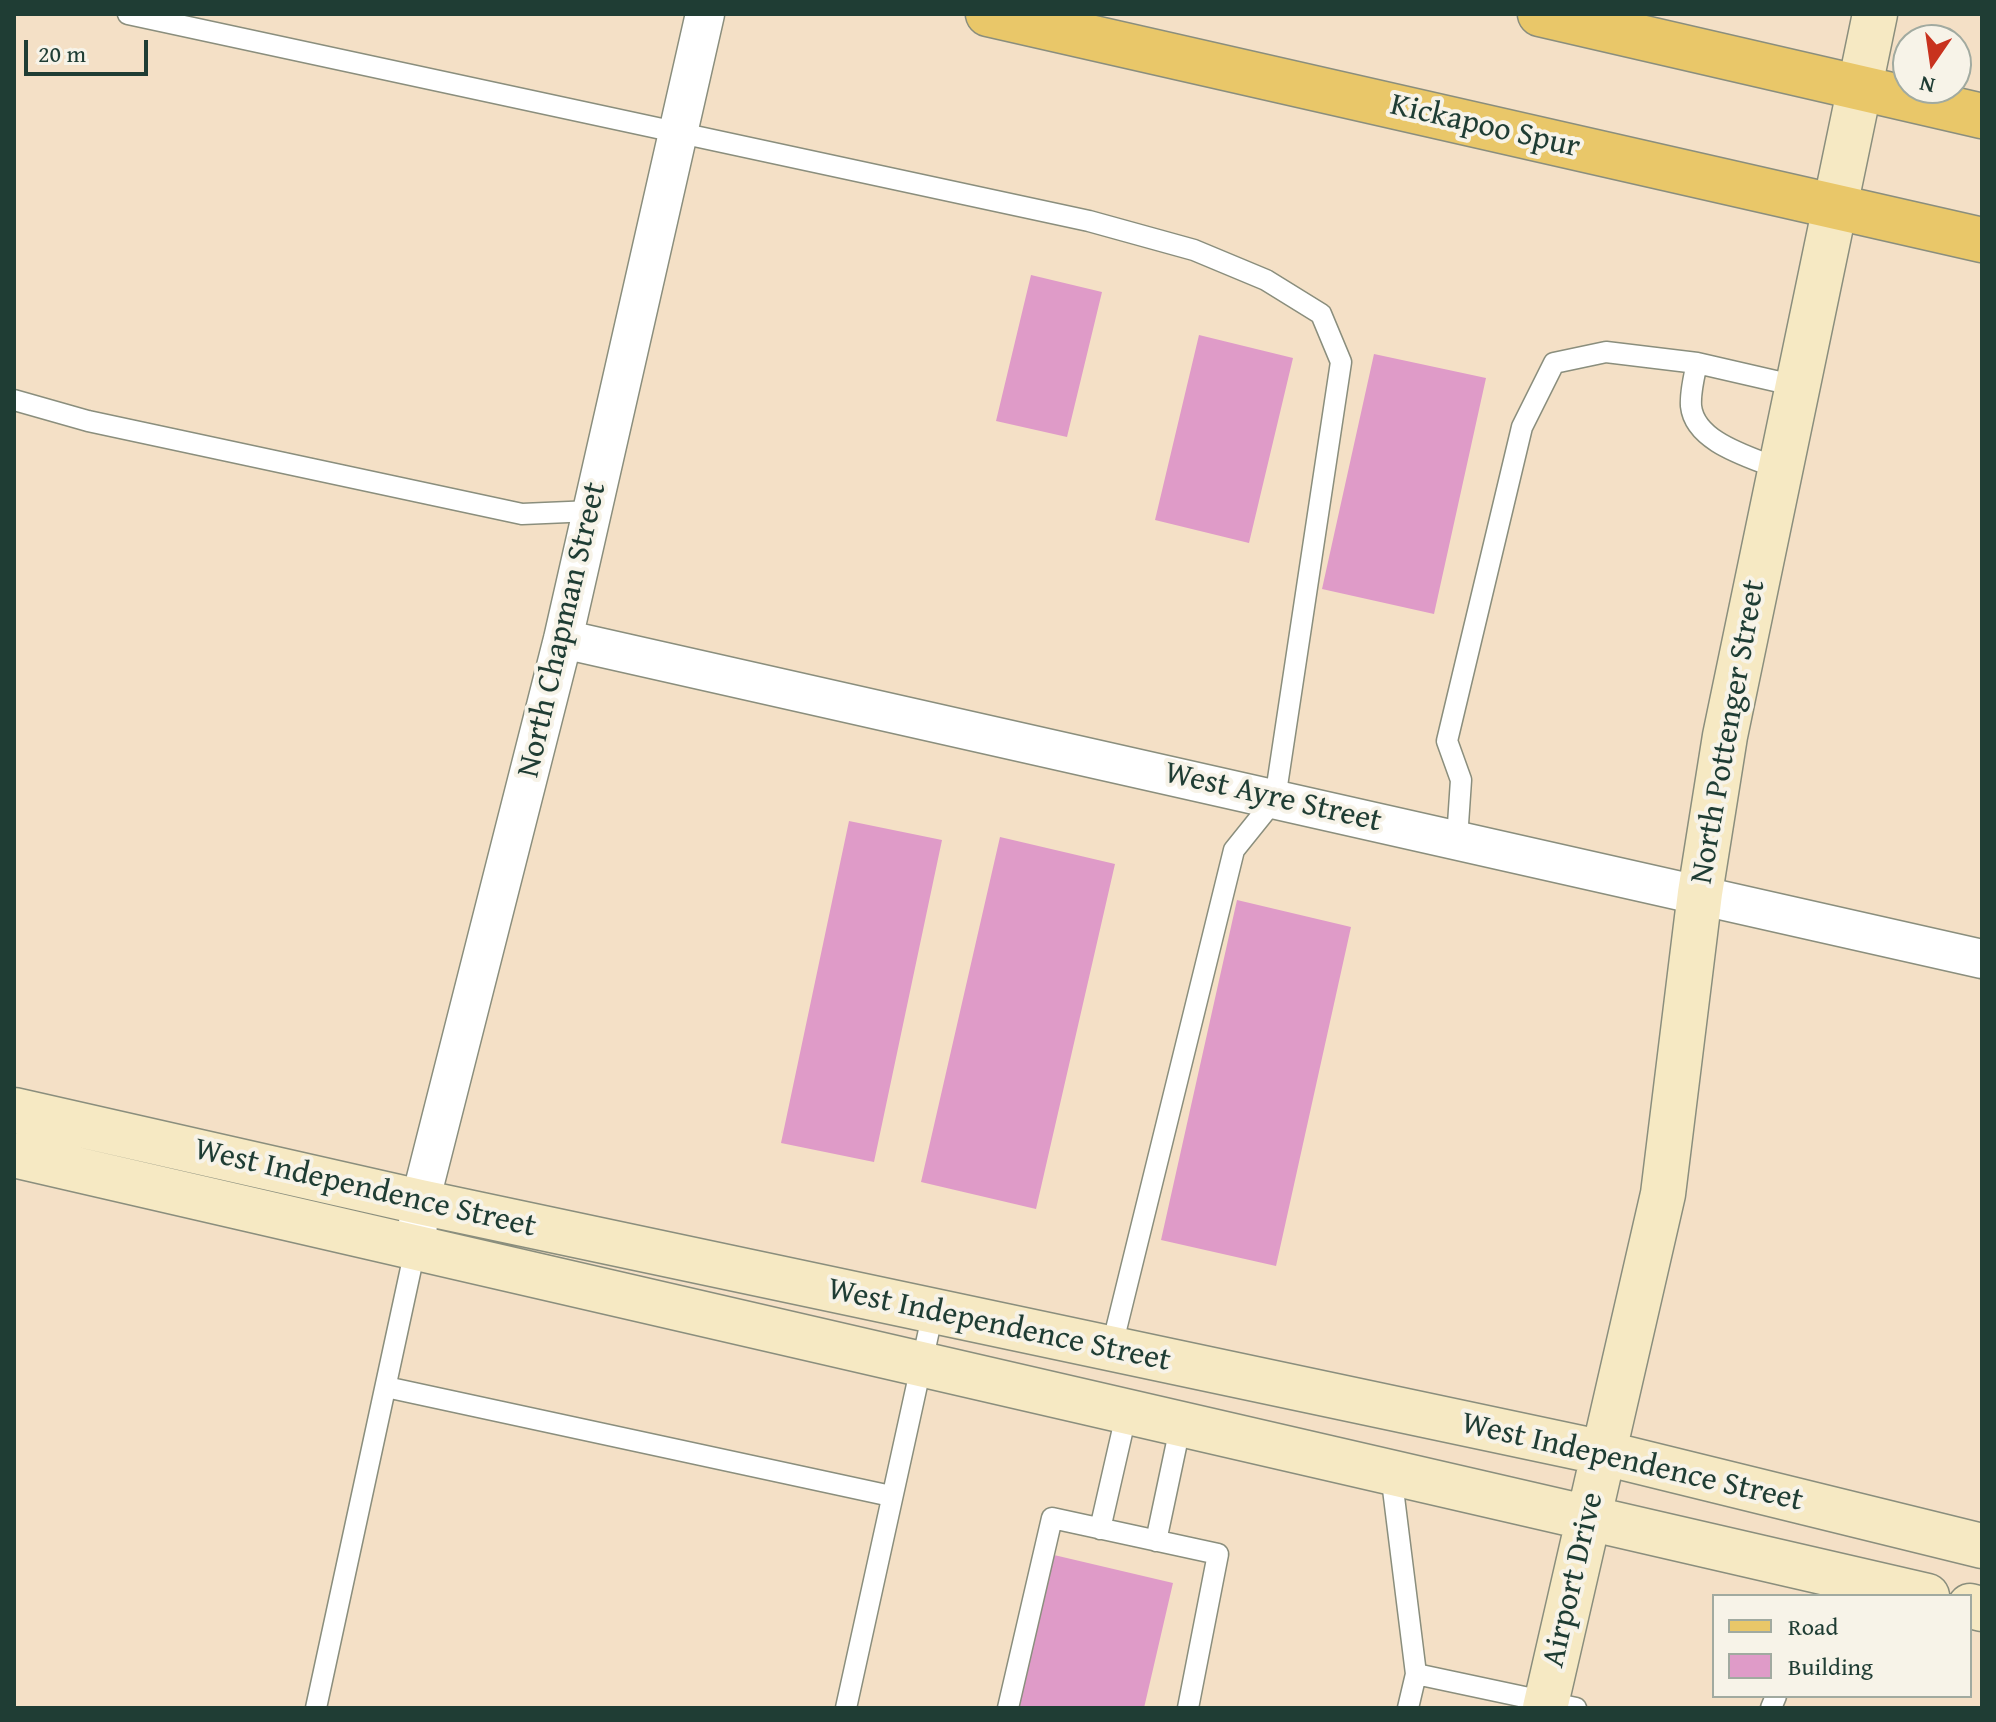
<!DOCTYPE html>
<style>
body{margin:0}
#map{position:relative;width:1996px;height:1722px;overflow:hidden;background:#f4e0c6;font-family:"Gentium Book Plus",serif}
canvas{display:block}
.frame{position:absolute;inset:0;border:16px solid #1f3d34;pointer-events:none}
.legend{position:absolute;left:1712px;top:1594px;width:260px;height:104px;box-sizing:border-box;background:#f7f3e8;border:2px solid #a1aaa0;margin:0;padding:10px 14px;list-style:none;font-size:24px;color:#1f3d34}
.legend li{display:flex;align-items:center;gap:16px;height:40px}
.legend b{width:40px;border:2px solid #a1aaa0}
.north{position:absolute;left:1892px;top:24px;width:80px;height:80px;box-sizing:border-box;background:#f7f3e8;border:2px solid #a1aaa0;border-radius:50%;rotate:193deg;font-size:22px;font-weight:700;line-height:32px;text-align:center;color:#1f3d34}
.north::after{content:'';display:block;margin:auto;width:28px;height:36px;background:#c8321e;clip-path:polygon(50% 0,100% 100%,50% 72%,0 100%)}
.scale{position:absolute;left:24px;top:40px;width:124px;height:36px;box-sizing:border-box;border:4px solid #1f3d34;border-top:0;padding-left:10px;font-size:24px;line-height:28px;white-space:nowrap;color:#1f3d34;-webkit-text-stroke:6px #f7f3e8;paint-order:stroke}
</style>
<div id="map">
<canvas width="1996" height="1722"></canvas>
<div class="frame"></div>
<ul class="legend">
<li><b style="height:10px;background:#e9c769"></b>Road</li>
<li><b style="height:22px;background:#df9bc8"></b>Building</li>
</ul>
<div class="north">N</div>
<div class="scale">20 m</div>
</div>
<script>
const ctx = document.querySelector('canvas').getContext('2d');
ctx.lineJoin = 'round';
function fill(path, color) { ctx.fillStyle = color; ctx.fill(path, 'evenodd'); }
function strokePath(path, color, width, dash) { ctx.strokeStyle = color; ctx.lineWidth = width; ctx.lineCap = dash ? 'butt' : 'round'; ctx.setLineDash(dash || []); ctx.stroke(path); }
function write(font, color, halo, rows, align = 'center') {
  ctx.font = font + ' "Gentium Book Plus",serif'; ctx.lineWidth = 8; ctx.setLineDash([]); ctx.textBaseline = 'middle'; ctx.strokeStyle = halo; ctx.fillStyle = color; for (const [text, x, y, turn = 0] of rows) {
    ctx.save(); ctx.translate(x, y); ctx.rotate((+turn || 0) * Math.PI / 180); ctx.textAlign = isNaN(turn) ? turn : align; if (halo) ctx.strokeText(text, 0, 0); ctx.fillText(text, 0, 0); ctx.restore();
  }
}
fill(new Path2D(`
 M 1031,275 L 1102,292 L 1067,437 L 996,421 Z
 M 1199,335 L 1293,358 L 1249,543 L 1155,520 Z
 M 1374,354 L 1486,378 L 1434,614 L 1322,589 Z
 M 849,821 L 942,840 L 874,1162 L 781,1143 Z
 M 1000,837 L 1115,864 L 1036,1209 L 921,1182 Z
 M 1237,900 L 1351,927 L 1276,1266 L 1161,1240 Z
 M 1054,1555 L 1173,1583 L 1144,1708 L 1018,1708 Z`), '#df9bc8');
const lane = new Path2D(`
 M 128,14 L 1089,221 L 1194,250 L 1266,280 L 1321,314 L 1341,362 L 1275,799 L 1234,850 L 1111,1350
 M 1697,363 C 1694,377 1690,392 1691,406 C 1695,443 1751,457 1779,469
 M 14,400 L 88,421 L 522,514 L 592,511
 M 1457,839 L 1461,780 L 1447,741 L 1522,427 L 1554,363 L 1606,352 L 1697,363 L 1797,386
 M 386,1387 L 891,1496
 M 1391,1473 L 1416,1674 L 1408,1708
 M 1100,1529 L 1127,1411
 M 1156,1541 L 1181,1423
 M 1416,1674 L 1576,1708
 M 316,1708 L 416,1245
 M 846,1708 L 933,1312
 M 1008,1708 L 1052,1518 L 1218,1554 L 1188,1708
 M 1771,1708 L 1776,1696`);
const street = new Path2D(`
 M 563,639 L 1982,959
 M 416,1245 L 420,1202 L 563,639 L 705,14`);
const secondary = new Path2D(`
 M 14,1110 L 420,1202 L 1604,1453 L 1982,1546
 M 14,1155 L 1927,1596
 M 1970,1606 L 1982,1609
 M 1545,1708 L 1663,1194 L 1700,893 L 1725,736 L 1875,14`);
const primary = new Path2D(`
 M 988,14 L 1982,240
 M 1540,14 L 1982,116`);
strokePath(lane, '#8a8e7d', 23);
strokePath(street, '#8a8e7d', 41);
strokePath(secondary, '#8a8e7d', 47);
strokePath(primary, '#8a8e7d', 47);
strokePath(lane, '#fff', 20);
strokePath(street, '#fff', 38);
strokePath(secondary, '#f6e9c3', 44);
strokePath(primary, '#e9c769', 44);
write('32px', '#1f3d34', '#f7f3e8', [
 ["Kickapoo Spur",1485,127,13],
 ["North Chapman Street",563,630,-77],
 ["North Pottenger Street",1729,732,-80],
 ["West Ayre Street",1273,798,13],
 ["West Independence Street",365,1189,13],
 ["West Independence Street",999,1326,12],
 ["West Independence Street",1632,1463,13],
 ["Airport Drive",1574,1580,-77]
]);
</script>
